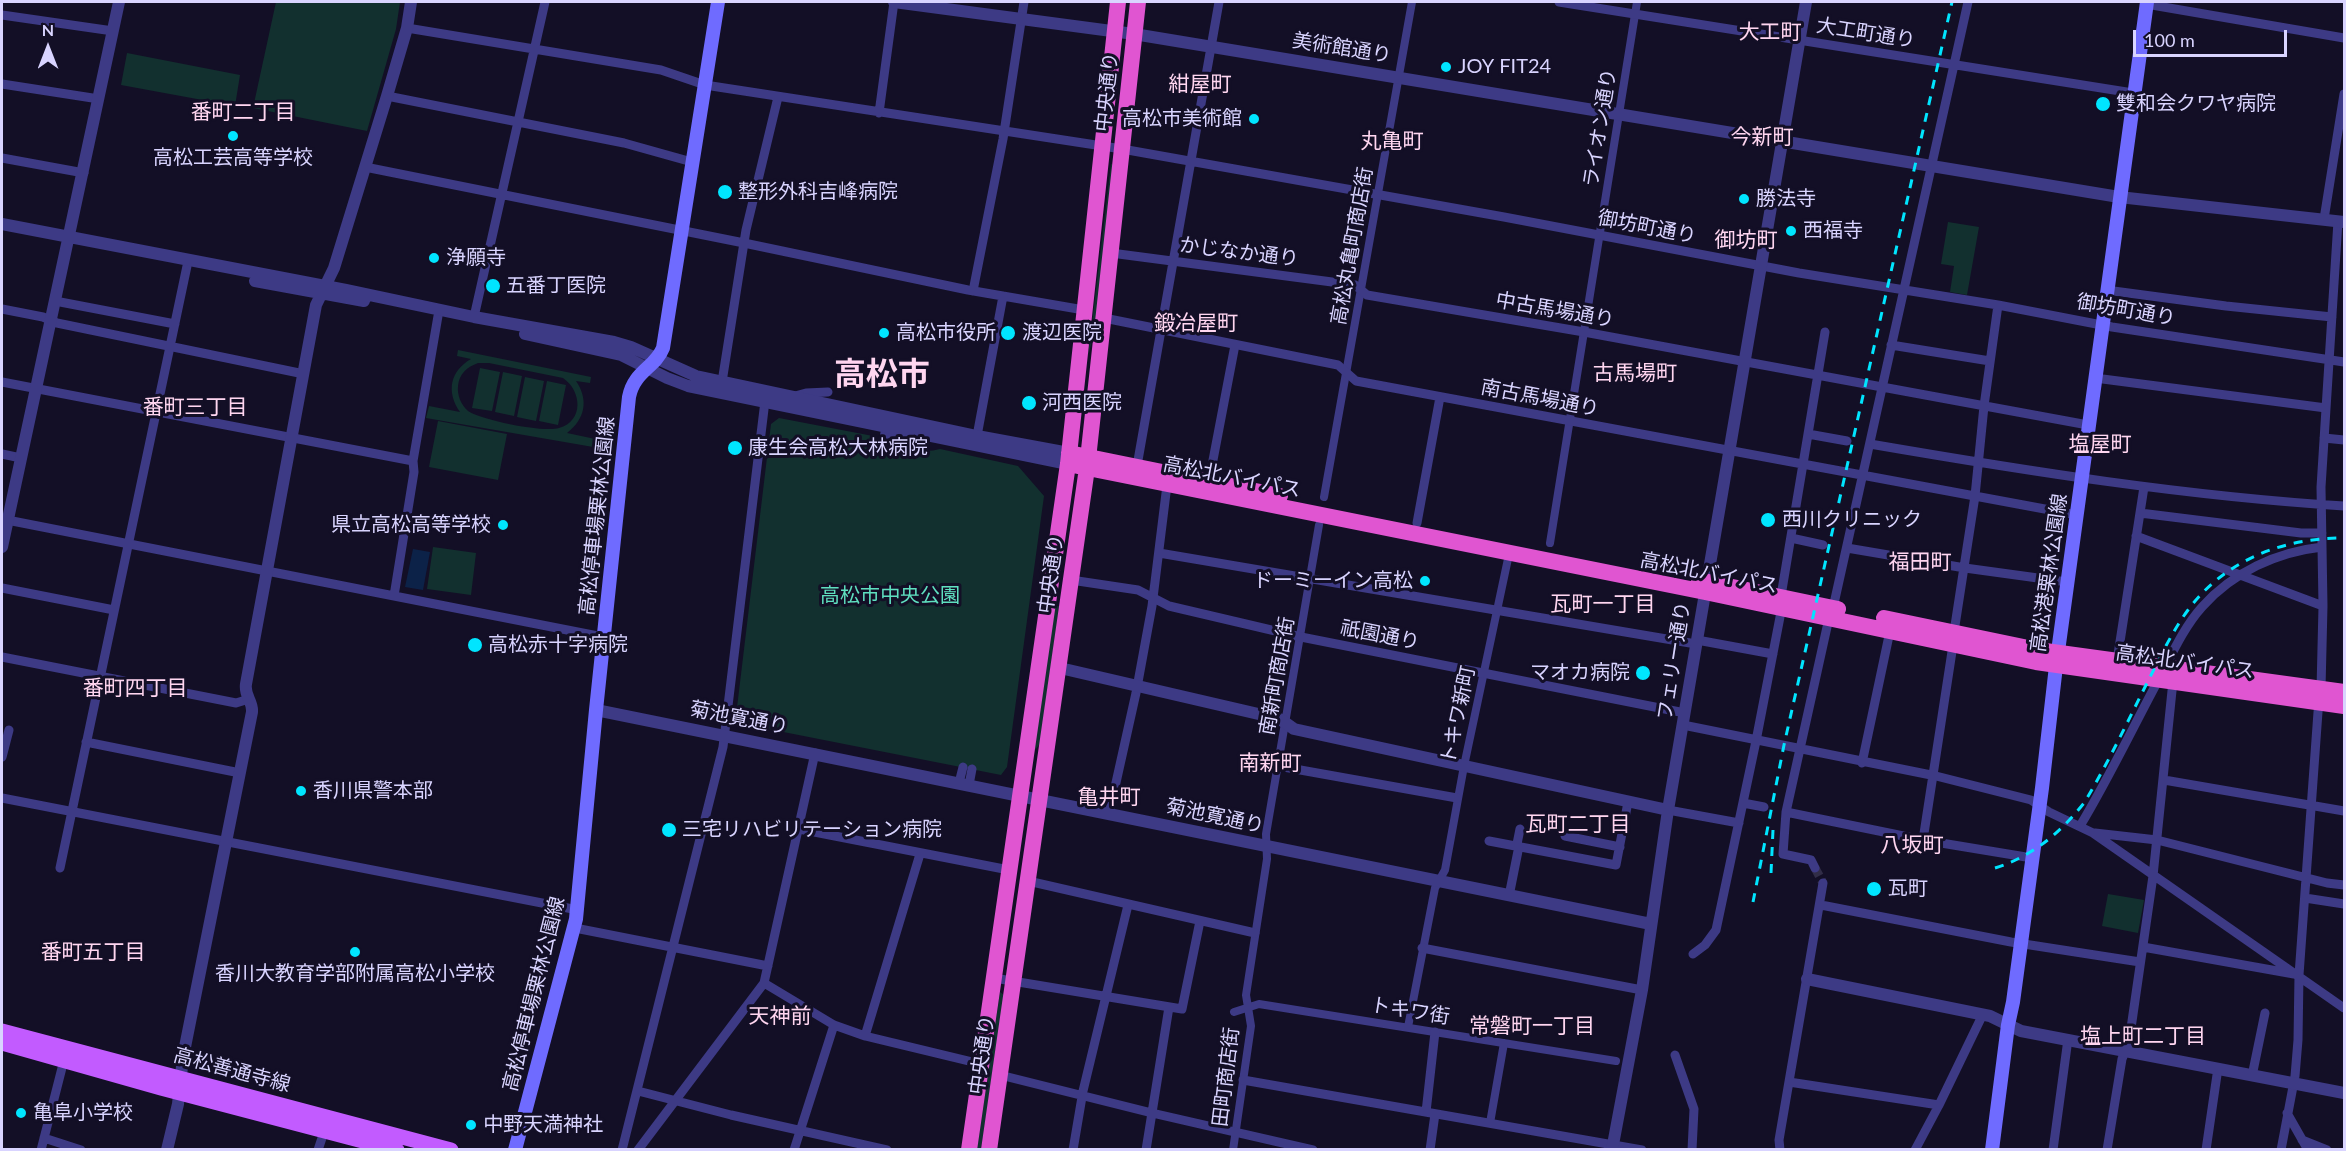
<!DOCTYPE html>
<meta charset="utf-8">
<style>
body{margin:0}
#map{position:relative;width:2346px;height:1151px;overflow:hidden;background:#130f26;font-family:Lato,sans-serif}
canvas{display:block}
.frame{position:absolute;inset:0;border:3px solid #d9d4ff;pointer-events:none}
.north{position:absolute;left:18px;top:18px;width:60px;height:60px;-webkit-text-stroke:4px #130f26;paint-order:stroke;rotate:0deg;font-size:16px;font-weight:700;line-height:24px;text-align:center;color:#d9d4ff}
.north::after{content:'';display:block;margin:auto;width:21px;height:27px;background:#d9d4ff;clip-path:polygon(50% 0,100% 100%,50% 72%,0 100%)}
.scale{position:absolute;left:2133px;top:30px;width:154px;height:27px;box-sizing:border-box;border:3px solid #d9d4ff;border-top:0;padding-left:8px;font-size:18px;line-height:21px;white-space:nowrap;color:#d9d4ff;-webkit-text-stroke:4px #130f26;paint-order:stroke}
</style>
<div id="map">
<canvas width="2346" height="1151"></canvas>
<div class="frame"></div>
<div class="north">N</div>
<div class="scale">100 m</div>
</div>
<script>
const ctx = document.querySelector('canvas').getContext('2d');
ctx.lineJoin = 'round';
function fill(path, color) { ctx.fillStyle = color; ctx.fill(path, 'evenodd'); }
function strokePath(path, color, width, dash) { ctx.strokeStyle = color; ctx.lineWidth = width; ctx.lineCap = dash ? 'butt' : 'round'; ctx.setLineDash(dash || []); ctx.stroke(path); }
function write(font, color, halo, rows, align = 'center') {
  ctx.font = font + ' Lato,"Noto Sans JP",sans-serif'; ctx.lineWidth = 6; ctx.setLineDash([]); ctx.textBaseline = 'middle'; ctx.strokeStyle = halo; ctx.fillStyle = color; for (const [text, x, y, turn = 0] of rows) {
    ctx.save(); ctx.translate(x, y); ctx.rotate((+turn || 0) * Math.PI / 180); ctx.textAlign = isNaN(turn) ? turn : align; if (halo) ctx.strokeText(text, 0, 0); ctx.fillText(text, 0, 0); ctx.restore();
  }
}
fill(new Path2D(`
 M 276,2 L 400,2 L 396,29 L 367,131 L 253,108 Z
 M 127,53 L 240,75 L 235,106 L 121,85 Z
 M 1111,164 L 1114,165 L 1096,326 L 1088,356 Z
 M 1948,222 L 1979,227 L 1967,295 L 1950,292 L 1954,266 L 1941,264 Z
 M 458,350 L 591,377 L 590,383 L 576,381 C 589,400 585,419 567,433 L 600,440 L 599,448 L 426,418 L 429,406 L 460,412 C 446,392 450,371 471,359 L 457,356 ZM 478,363 L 489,363 L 563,378 C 582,391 584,421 559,428 C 544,433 481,420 468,411 C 461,405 457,395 458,386 C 459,374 467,367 478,363 Z
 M 480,368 L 500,372 L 492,411 L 472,408 Z
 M 503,372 L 522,376 L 514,416 L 495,412 Z
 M 525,377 L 544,381 L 536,421 L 517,417 Z
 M 547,381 L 566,385 L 558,425 L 539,421 Z
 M 779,418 L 873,436 L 876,441 C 896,445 920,455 940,449 L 1018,466 L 1044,496 L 1007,767 L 1001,775 L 743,724 L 736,716 L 771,424 Z
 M 438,421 L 507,434 L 498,480 L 429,467 Z
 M 433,547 L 476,553 L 471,595 L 427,589 Z
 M 1055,606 L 1059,606 L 1040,744 L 1034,751 Z
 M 2108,894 L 2144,900 L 2138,933 L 2102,926 Z
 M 1000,992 L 1004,995 L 981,1149 L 977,1150 Z`), '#12302f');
fill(new Path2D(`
 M 413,549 L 430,552 L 423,590 L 405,587 Z`), '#0c2248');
strokePath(new Path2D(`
 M 1815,868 L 1823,883`), '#312d47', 9, [9, 4.5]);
strokePath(new Path2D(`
 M 1324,497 L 1412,2
 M 1550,543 L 1637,2
 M 1234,1012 L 1259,1004 L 1616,1061
 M 1408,1027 L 1435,888 L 1445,870 L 1464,766 L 1509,554
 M 1490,1123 L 1504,1043
 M 1233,1150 L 1251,1026 L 1246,995 L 1267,859 L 1266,834 L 1319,525`), '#3d3a85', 8);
strokePath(new Path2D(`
 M 1559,2 L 2133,93
 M 2146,4 L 2344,38
 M 2,15 L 113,31
 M 407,28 L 661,70 L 705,85 L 1122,149 L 1504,217 L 1799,273 L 1998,305 L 2112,327 L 2344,362
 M 2,84 L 99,99
 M 387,96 L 624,143 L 692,162
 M 879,113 L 894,2
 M 2,158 L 84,173
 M 365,167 L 744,243 L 968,290 L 1084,310
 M 2324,219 L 2344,94
 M 1111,253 L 1355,285 L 1367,295 L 1584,332 L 2088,425
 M 2106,290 L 2226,306 L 2332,317
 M 973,291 L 1003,139 L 1024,2
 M 55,301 L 175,324
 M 2,309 L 43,317 L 57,323 L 304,374
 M 474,317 L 545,2
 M 1104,318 L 1338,365 L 1356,381 L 2077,515
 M 1891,345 L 1990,361
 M 2095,378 L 2326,408
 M 2,382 L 413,461
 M 722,382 L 746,230 L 778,97
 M 795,396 L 806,393 L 828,392
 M 1808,434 L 1847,441
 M 977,436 L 1003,296
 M 2324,438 L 2344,440
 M 883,443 L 885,433 L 917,437
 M 1870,444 C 2027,471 2185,496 2344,506
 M 2,454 L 21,458
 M 1137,466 L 1219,2
 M 1209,481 L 1235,345
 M 2140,513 L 2301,533 L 2322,533
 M 2,519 L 603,637
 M 1417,523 L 1440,397
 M 2136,536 L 2323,606
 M 1791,538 L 1823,545
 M 1847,548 L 1965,568 L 2067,582
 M 1159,553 L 1696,644
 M 1071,580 L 1138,590 L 1169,606 L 1301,637 L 1685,713
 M 2,588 L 114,610
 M 394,596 L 414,472 L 413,461 L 438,316
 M 1833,608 L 1968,2
 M 1954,632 L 1975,496 L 1984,406 L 1998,305
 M 1697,640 L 1773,654
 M 2,657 L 236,703 L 249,699
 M 2117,661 L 2144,487
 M 1683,725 L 1936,776 L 2031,800 L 2049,812 L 2093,833 L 2344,1008
 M 86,742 L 240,773
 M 2,757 L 9,730
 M 1862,763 L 1890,631
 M 1278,766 L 1457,798
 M 2164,780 L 2344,811
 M 959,783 L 963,767
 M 969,785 L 972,769
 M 2,798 L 578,910
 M 1743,803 L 1764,807
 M 1668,810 L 1739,823
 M 1786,812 L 1923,840 L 2032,858
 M 1109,814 L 1136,693 L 1152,606 L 1167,485
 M 2080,826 C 2109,778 2133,727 2160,677 C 2172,654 2184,627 2202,607 C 2233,572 2277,552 2322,547
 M 799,829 L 1009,870
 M 2095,833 L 2157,840 L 2327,883 L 2344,885
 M 1565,836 L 1620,847
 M 1923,840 L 1953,645
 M 1489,841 L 1616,865 L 1628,802
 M 60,868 L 187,266
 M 1815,868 L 1811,860 L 1783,854 L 1786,812 L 1829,618
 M 1028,881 L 1255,933
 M 1509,896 L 1519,846 L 1517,844 L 1520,829
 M 2305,898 L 2344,904
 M 1821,905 L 2011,942 L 2140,962
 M 575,928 L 768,966
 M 2143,947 L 2294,974
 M 1422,948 L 1642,990
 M 1693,954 L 1705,945 L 1716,930 L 1756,741 L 1780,617 L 1781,596 L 1825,332
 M 994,978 L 1182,1009 L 1200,921
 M 764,983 L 834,1025 L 865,1036 L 981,1064
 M 865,1036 L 920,854
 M 1675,1055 L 1694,1109 L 1692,1150
 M 1000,1075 L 1152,1113 L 1313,1150
 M 2252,1076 L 2265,1013
 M 1243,1080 L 1642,1150
 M 1789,1082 L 1939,1105
 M 638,1091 L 731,1115 L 887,1150
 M 1426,1112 L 1435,1032
 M 2287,1113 L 2308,1150
 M 44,1138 L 81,1150
 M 2302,1140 L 2327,1150
 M 41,1150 L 64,1060
 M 318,1150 L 325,1129
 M 622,1150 L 723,747 L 765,401
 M 638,1150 L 764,983 L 815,753
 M 794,1150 L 834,1025
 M 1073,1150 L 1083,1091 L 1128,905
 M 1146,1150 L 1169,1007
 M 1430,1150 L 1435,1114
 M 1780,1150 L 1779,1140 L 1823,883
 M 1915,1150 L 1939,1105 L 1983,1014
 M 2053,1150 L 2068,1039
 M 2107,1150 L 2122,1059 L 2129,1042 L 2153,876 L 2173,681
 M 2206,1150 L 2218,1068
 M 2281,1150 L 2295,1076 L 2298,1040 L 2299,975 L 2318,712 L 2321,689 L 2323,606 L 2321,487 L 2338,221`), '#3d3a85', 9);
strokePath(new Path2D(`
 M 894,2 L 1134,34 L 2119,197 L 2344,222
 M 2,224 L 346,290 L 474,317 L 614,342 L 631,347 L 696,376 L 977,436 L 1069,453
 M 255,281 L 364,301
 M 525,334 L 621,355 L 667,378 L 688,386 L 1068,464
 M 2,547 L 119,2
 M 1060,668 L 1280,719 L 1294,729 L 1668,810
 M 596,710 L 1651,924
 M 1807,979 L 1990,1016 L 2021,1031 L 2344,1093
 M 167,1150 L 178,1104 L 183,1057 L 252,712 C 253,701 244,696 246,684 L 316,305 L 334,268 L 387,96 L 407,28 L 411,2
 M 1612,1150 L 1642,990 L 1668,810 L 1806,2`), '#3d3a85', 12);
strokePath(new Path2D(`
 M 515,1150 L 576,919 L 596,710 L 629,397 C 634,371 655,368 663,348 L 718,2
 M 1992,1150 L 2008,1025 L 2013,1002 L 2042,788 L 2056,666 L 2147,2`), '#6f6bff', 14);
strokePath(new Path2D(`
 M 2,1031 L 451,1150
 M 2,1043 L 161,1088 L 397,1150`), '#c25bff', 15);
strokePath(new Path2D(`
 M 1069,453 L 1280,496
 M 1068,464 L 1705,592 L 2036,662 L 2344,706
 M 1699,580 L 1838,609
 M 1884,618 L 2038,650 L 2344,692
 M 969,1150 L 1068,464 L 1118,2
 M 989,1150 L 1087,468 L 1138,2`), '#e055d1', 16);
strokePath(new Path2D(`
 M 1995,868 C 2033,856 2060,833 2084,803 C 2107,765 2126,725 2146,685 C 2159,660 2171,633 2188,610 C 2226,559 2284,538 2344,538
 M 1771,873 L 1773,830
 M 1753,902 L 1784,745 L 1952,2`), '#00e5ff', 3, [9, 8]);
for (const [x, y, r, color] of [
 [1446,67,6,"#00e5ff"],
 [2103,104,8,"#00e5ff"],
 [1254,119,6,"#00e5ff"],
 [233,136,6,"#00e5ff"],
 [725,192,8,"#00e5ff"],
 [1744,199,6,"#00e5ff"],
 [1791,231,6,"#00e5ff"],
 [434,258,6,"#00e5ff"],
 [493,286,8,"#00e5ff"],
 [884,333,6,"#00e5ff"],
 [1008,333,8,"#00e5ff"],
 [1029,403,8,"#00e5ff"],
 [735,448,8,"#00e5ff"],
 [1768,520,8,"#00e5ff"],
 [503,525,6,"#00e5ff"],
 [1425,581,6,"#00e5ff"],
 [475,645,8,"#00e5ff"],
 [1643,673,8,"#00e5ff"],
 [301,791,6,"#00e5ff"],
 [669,830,8,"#00e5ff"],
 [1874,889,8,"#00e5ff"],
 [355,952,6,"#00e5ff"],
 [21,1113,6,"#00e5ff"],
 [471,1125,6,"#00e5ff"]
]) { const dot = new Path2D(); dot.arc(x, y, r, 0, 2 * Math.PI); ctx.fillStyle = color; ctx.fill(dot); strokePath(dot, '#130f26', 2); }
write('20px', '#d9d4ff', '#130f26', [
 ["大工町通り",1866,33,9],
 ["美術館通り",1342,48,9],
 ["中央通り",1107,92,-84],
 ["ライオン通り",1600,128,-81],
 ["御坊町通り",1647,227,11],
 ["高松丸亀町商店街",1352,246,-80],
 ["かじなか通り",1239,252,7],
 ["中古馬場通り",1555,310,10],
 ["御坊町通り",2126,310,10],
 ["南古馬場通り",1540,398,11],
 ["高松北バイパス",1232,477,11],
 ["高松停車場栗林公園線",597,516,-84],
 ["高松北バイパス",1709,573,11],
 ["高松港栗林公園線",2049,573,-82],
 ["中央通り",1051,574,-82],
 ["祇園通り",1380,635,11],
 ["フェリー通り",1674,661,-81],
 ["高松北バイパス",2185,662,8],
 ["南新町商店街",1277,676,-80],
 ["トキワ新町",1458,715,-78],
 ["菊池寛通り",739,718,11],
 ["菊池寛通り",1215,816,12],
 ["高松停車場栗林公園線",534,994,-76],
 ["トキワ街",1410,1011,9],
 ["中央通り",982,1055,-82],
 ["高松善通寺線",232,1070,15],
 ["田町商店街",1226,1077,-83]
]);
write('20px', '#d9d4ff', '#130f26', [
 ["JOY FIT24",1458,67],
 ["雙和会クワヤ病院",2116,104],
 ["高松市美術館",1242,119,"right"],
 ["高松工芸高等学校",233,158,"center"],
 ["整形外科吉峰病院",738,192],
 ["勝法寺",1756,199],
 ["西福寺",1803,231],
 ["浄願寺",446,258],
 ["五番丁医院",506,286],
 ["高松市役所",896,333],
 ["渡辺医院",1022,333],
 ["河西医院",1042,403],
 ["康生会高松大林病院",748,448],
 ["西川クリニック",1782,520],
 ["県立高松高等学校",491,525,"right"],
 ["ドーミーイン高松",1413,581,"right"],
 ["高松赤十字病院",488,645],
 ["マオカ病院",1630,673,"right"],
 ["香川県警本部",313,791],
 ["三宅リハビリテーション病院",682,830],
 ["瓦町",1888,889],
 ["香川大教育学部附属高松小学校",355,974,"center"],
 ["亀阜小学校",33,1113],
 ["中野天満神社",483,1125]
], 'left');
write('20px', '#5fe0c0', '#130f26', [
 ["高松市中央公園",890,596]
]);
write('21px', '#ffd6f0', '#130f26', [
 ["大工町",1770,32],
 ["紺屋町",1200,84],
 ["番町二丁目",243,112],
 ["今新町",1762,137],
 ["丸亀町",1392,141],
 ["御坊町",1746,240],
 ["鍛冶屋町",1196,323],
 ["古馬場町",1635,373],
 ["番町三丁目",195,407],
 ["塩屋町",2100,444],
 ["福田町",1920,562],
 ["瓦町一丁目",1603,604],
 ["番町四丁目",135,688],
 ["南新町",1270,763],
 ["亀井町",1109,797],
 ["瓦町二丁目",1578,824],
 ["八坂町",1912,845],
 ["番町五丁目",93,952],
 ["天神前",780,1016],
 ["常磐町一丁目",1532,1026],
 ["塩上町二丁目",2143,1036]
]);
write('bold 32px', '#ffd6f0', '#130f26', [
 ["高松市",882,375]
]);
</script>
